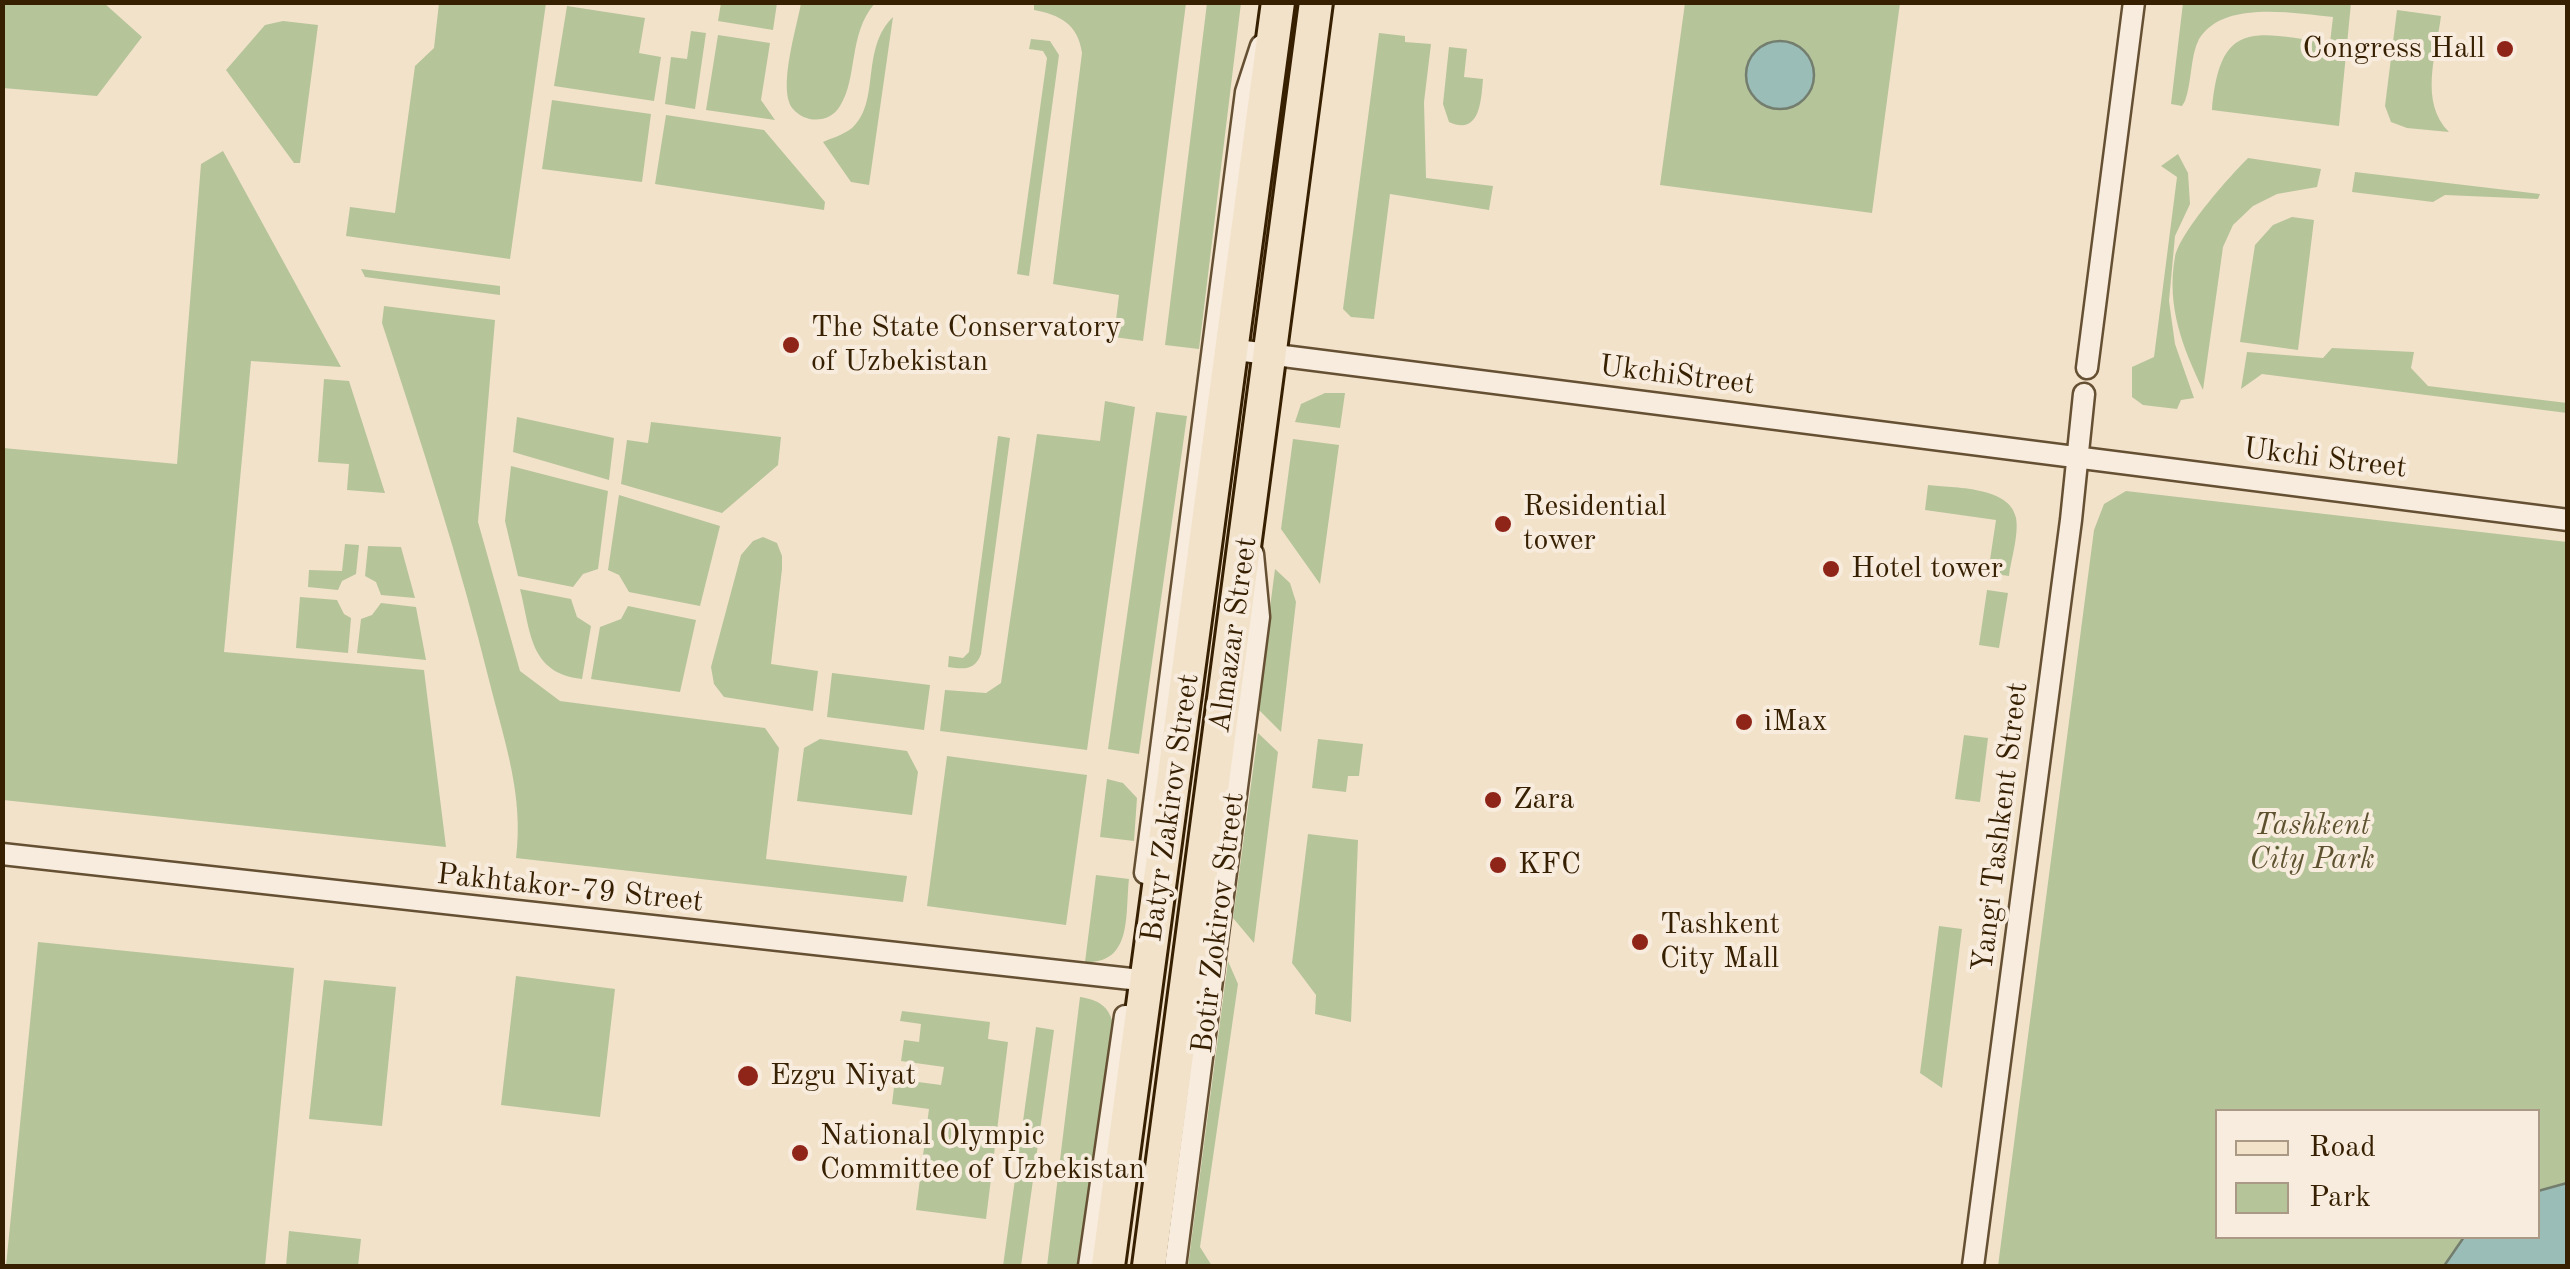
<!DOCTYPE html>
<style>
body{margin:0}
#map{position:relative;width:2570px;height:1269px;overflow:hidden;background:#f2e2ca;font-family:"Old Standard TT",serif}
canvas{display:block}
.frame{position:absolute;inset:0;border:5px solid #371f01;pointer-events:none}
.legend{position:absolute;left:2215px;top:1109px;width:325px;height:130px;box-sizing:border-box;background:#f7ecdd;border:2px solid #aa9a85;margin:0;padding:12px 18px;list-style:none;font-size:30px;color:#371f01}
.legend li{display:flex;align-items:center;gap:20px;height:50px}
.legend b{width:50px;border:2px solid #aa9a85}
</style>
<div id="map">
<canvas width="2570" height="1269"></canvas>
<div class="frame"></div>
<ul class="legend">
<li><b style="height:12px;background:#f2e2ca"></b>Road</li>
<li><b style="height:28px;background:#b6c49a"></b>Park</li>
</ul>
</div>
<script>
const ctx = document.querySelector('canvas').getContext('2d');
ctx.lineJoin = 'round';
function fill(path, color) { ctx.fillStyle = color; ctx.fill(path, 'evenodd'); }
function strokePath(path, color, width, dash) { ctx.strokeStyle = color; ctx.lineWidth = width; ctx.lineCap = dash ? 'butt' : 'round'; ctx.setLineDash(dash || []); ctx.stroke(path); }
function write(font, color, halo, rows, align = 'center') {
  ctx.font = font + ' "Old Standard TT",serif'; ctx.lineWidth = 8; ctx.setLineDash([]); ctx.textBaseline = 'middle'; ctx.strokeStyle = halo; ctx.fillStyle = color; for (const [text, x, y, turn = 0] of rows) {
    ctx.save(); ctx.translate(x, y); ctx.rotate((+turn || 0) * Math.PI / 180); ctx.textAlign = isNaN(turn) ? turn : align; if (halo) ctx.strokeText(text, 0, 0); ctx.fillText(text, 0, 0); ctx.restore();
  }
}
fill(new Path2D(`
 M 2,3 L 104,3 L 142,37 L 97,96 L 3,88 Z
 M 439,3 L 546,3 L 510,259 L 346,236 L 350,207 L 395,213 L 415,66 L 434,48 Z
 M 721,3 L 777,3 L 773,30 L 718,21 Z
 M 801,3 L 875,3 C 848,34 858,78 840,106 C 830,123 806,124 793,109 C 777,90 797,27 801,3 Z
 M 1034,3 L 1186,3 L 1143,341 L 1114,337 L 1119,295 L 1053,284 L 1082,53 C 1078,24 1060,15 1034,10 Z
 M 1207,3 L 1241,3 L 1199,349 L 1165,345 Z
 M 1685,3 L 1900,3 L 1872,213 L 1660,185 Z
 M 2183,3 L 2351,3 L 2339,126 L 2212,110 C 2220,17 2255,33 2330,43 L 2333,17 C 2292,13 2223,0 2199,39 C 2190,57 2192,82 2185,101 L 2182,106 L 2171,104 Z
 M 567,6 L 645,18 L 639,53 L 661,57 L 654,101 L 554,86 Z
 M 2397,10 L 2441,16 C 2436,55 2419,102 2449,132 L 2407,128 L 2391,122 L 2385,106 Z
 M 893,17 L 869,185 L 851,182 L 823,142 C 832,138 843,135 852,128 C 881,102 860,49 893,17 Z
 M 283,21 L 318,25 L 300,163 L 294,163 L 226,70 L 265,25 Z
 M 691,31 L 706,33 L 695,109 L 665,104 L 671,57 L 687,59 Z
 M 1379,33 L 1405,36 L 1405,42 L 1431,44 L 1424,102 L 1426,178 L 1493,186 L 1489,210 L 1390,194 L 1374,319 L 1351,317 L 1343,309 Z
 M 718,35 L 770,43 L 761,100 L 775,120 L 706,110 Z
 M 1031,39 L 1050,41 L 1059,55 L 1029,276 L 1017,274 L 1047,58 L 1043,51 L 1029,49 Z
 M 1449,47 L 1467,49 L 1464,77 L 1483,79 C 1481,101 1480,136 1449,122 L 1443,104 Z
 M 552,100 L 651,114 L 642,182 L 542,169 Z
 M 666,115 L 764,130 L 825,202 L 824,210 L 655,184 Z
 M 223,151 L 341,367 L 251,361 L 224,652 L 424,670 L 446,847 L 3,800 L 3,448 L 177,464 L 201,164 Z
 M 2178,154 L 2188,173 L 2190,204 L 2175,236 L 2169,301 L 2175,344 L 2194,398 L 2181,400 L 2177,409 L 2143,405 L 2132,397 L 2132,367 L 2154,357 L 2177,177 L 2161,166 Z
 M 2248,158 L 2321,169 L 2317,187 L 2277,194 L 2253,206 L 2233,225 L 2223,247 L 2203,390 C 2183,348 2166,306 2175,257 C 2180,232 2229,177 2248,158 Z
 M 2355,172 L 2540,194 L 2538,199 L 2445,195 L 2433,202 L 2352,192 Z
 M 2292,217 L 2314,220 L 2298,350 L 2240,342 L 2255,245 L 2273,225 Z
 M 361,269 L 500,286 L 500,295 L 365,277 Z
 M 384,306 L 495,320 L 478,522 L 520,671 L 560,701 L 765,728 L 779,748 L 766,859 L 907,876 L 903,902 L 516,858 C 524,797 505,743 490,684 C 460,562 421,442 382,323 Z
 M 2332,348 L 2414,352 L 2411,368 L 2428,386 L 2567,403 L 2567,413 L 2262,374 L 2241,389 L 2247,352 L 2323,358 Z
 M 324,379 L 349,381 L 385,493 L 347,490 L 349,464 L 318,462 Z
 M 1325,393 L 1345,393 L 1340,428 L 1295,422 L 1301,404 Z
 M 1105,401 L 1135,407 L 1087,750 L 940,731 L 945,690 L 986,693 L 1001,683 L 1037,434 L 1100,441 Z
 M 1156,412 L 1187,416 L 1139,754 L 1108,749 Z
 M 517,417 L 614,438 L 609,480 L 513,452 Z
 M 651,422 L 781,437 L 778,465 L 722,513 L 621,484 L 627,440 L 648,443 Z
 M 998,436 L 1010,438 L 981,654 C 975,671 963,669 948,667 L 949,656 L 963,658 L 969,652 Z
 M 1293,439 L 1339,445 L 1320,584 L 1281,529 Z
 M 511,466 L 608,491 L 598,569 L 583,574 L 573,587 L 518,576 L 505,521 Z
 M 1928,485 C 1953,488 2010,486 2016,518 C 2019,535 2011,559 2009,576 L 1988,573 L 1996,520 L 1925,510 Z
 M 2126,491 L 2567,542 L 2567,1266 L 1998,1266 L 2094,530 L 2104,504 ZM 2218,1112 L 2538,1112 L 2538,1236 L 2218,1236 Z
 M 619,495 L 720,526 L 700,606 L 629,592 L 619,575 L 608,570 Z
 M 763,537 L 777,543 L 782,556 L 782,569 L 771,664 L 818,671 L 813,711 L 724,697 L 714,684 L 711,667 L 741,555 L 753,541 Z
 M 345,544 L 359,545 L 356,574 L 342,581 L 338,590 L 308,587 L 309,570 L 342,571 Z
 M 368,546 L 401,547 L 415,598 L 381,595 L 376,582 L 365,576 Z
 M 1275,569 L 1290,583 L 1296,602 L 1281,732 L 1257,708 Z
 M 520,589 L 571,599 L 577,617 L 591,626 L 582,679 C 529,673 531,632 520,589 Z
 M 1987,590 L 2008,593 L 1999,648 L 1979,645 Z
 M 300,597 L 337,600 L 344,614 L 351,618 L 348,653 L 296,648 Z
 M 381,603 L 416,607 L 426,660 L 357,653 L 361,619 L 372,615 Z
 M 628,606 L 696,620 L 680,692 L 591,679 L 600,627 L 621,619 Z
 M 832,673 L 930,685 L 924,730 L 827,717 Z
 M 1258,733 L 1278,752 L 1254,943 L 1233,918 Z
 M 1964,735 L 1988,738 L 1980,802 L 1955,799 Z
 M 820,739 L 907,751 L 918,772 L 912,815 L 797,801 L 804,748 Z
 M 1318,739 L 1363,744 L 1359,776 L 1348,776 L 1346,792 L 1312,788 Z
 M 947,756 L 1087,775 L 1066,925 L 927,906 Z
 M 1107,779 L 1123,783 L 1137,798 L 1134,841 L 1100,837 Z
 M 1308,834 L 1358,840 L 1351,1022 L 1315,1014 L 1316,995 L 1292,963 Z
 M 1096,875 L 1129,879 C 1125,914 1133,964 1085,962 Z
 M 1939,926 L 1962,929 L 1942,1088 L 1920,1073 Z
 M 38,942 L 294,968 L 265,1266 L 6,1266 Z
 M 1228,961 L 1238,984 L 1200,1247 L 1212,1266 L 1188,1266 Z
 M 516,976 L 615,989 L 600,1117 L 501,1105 Z
 M 324,980 L 396,987 L 382,1126 L 309,1119 Z
 M 1080,997 C 1098,1000 1108,1005 1113,1023 L 1080,1266 L 1047,1266 Z
 M 902,1011 L 990,1022 L 988,1039 L 1008,1042 L 986,1219 L 916,1210 L 929,1109 L 892,1104 L 895,1079 L 941,1085 L 944,1067 L 901,1061 L 904,1040 L 919,1042 L 921,1024 L 900,1021 Z
 M 1036,1027 L 1054,1030 L 1021,1266 L 1003,1266 Z
 M 289,1231 L 361,1239 L 358,1266 L 286,1266 Z`), '#b6c49a');
const water = new Path2D(`
 M1746 75a34 34 0 1 1 68 0a34 34 0 1 1-68 0Z
 M 2567,1183 L 2567,1266 L 2444,1266 L 2464,1237 L 2538,1236 L 2538,1191 Z`);
fill(water, '#9bbdb8');
strokePath(water, '#737e6f', 2.5);
const minor = new Path2D(`
 M 1213,347 L 2568,520
 M 2087,368 L 2134,2
 M 2,854 L 1131,979
 M 1145,873 L 1246,92 L 1261,46
 M 1089,1266 L 1125,1016
 M 1175,1266 L 1259,617 L 1253,554
 M 1973,1266 L 2071,520 L 2084,394`);
const primary = new Path2D(`
 M 1108,1266 L 1278,2
 M 1149,1266 L 1316,2`);
strokePath(minor, '#665033', 25);
strokePath(primary, '#371f01', 38);
strokePath(minor, '#f7ecdd', 20);
strokePath(primary, '#f2e2ca', 32);
for (const [x, y, r, color] of [
 [2505,49,10,"#8f2418"],
 [791,345,10,"#8f2418"],
 [1503,524,10,"#8f2418"],
 [1831,569,10,"#8f2418"],
 [1744,722,10,"#8f2418"],
 [1493,800,10,"#8f2418"],
 [1498,865,10,"#8f2418"],
 [1640,942,10,"#8f2418"],
 [748,1076,12,"#8f2418"],
 [800,1153,10,"#8f2418"]
]) { const dot = new Path2D(); dot.arc(x, y, r, 0, 2 * Math.PI); ctx.fillStyle = color; ctx.fill(dot); strokePath(dot, '#f7ecdd', 4); }
write('30px', '#371f01', '#f7ecdd', [
 ["Congress Hall",2485,49,"right"],
 ["The State Conservatory",811,328],
 ["of Uzbekistan",811,362],
 ["Residential",1523,507],
 ["tower",1523,541],
 ["Hotel tower",1851,569],
 ["iMax",1764,722],
 ["Zara",1513,800],
 ["KFC",1518,865],
 ["Tashkent",1660,925],
 ["City Mall",1660,959],
 ["Ezgu Niyat",770,1076],
 ["National Olympic",820,1136],
 ["Committee of Uzbekistan",820,1170]
], 'left');
write('30px', '#371f01', '#f7ecdd', [
 ["UkchiStreet",1677,376,7],
 ["Ukchi Street",2325,459,7],
 ["Almazar Street",1234,635,-82],
 ["Batyr Zakirov Street",1171,808,-82],
 ["Yangi Tashkent Street",2001,827,-83],
 ["Pakhtakor-79 Street",570,889,6],
 ["Botir Zokirov Street",1219,923,-83]
]);
write('italic 30px', '#5d512f', '#f7ecdd', [
 ["Tashkent",2312,826],
 ["City Park",2312,860]
]);
</script>
